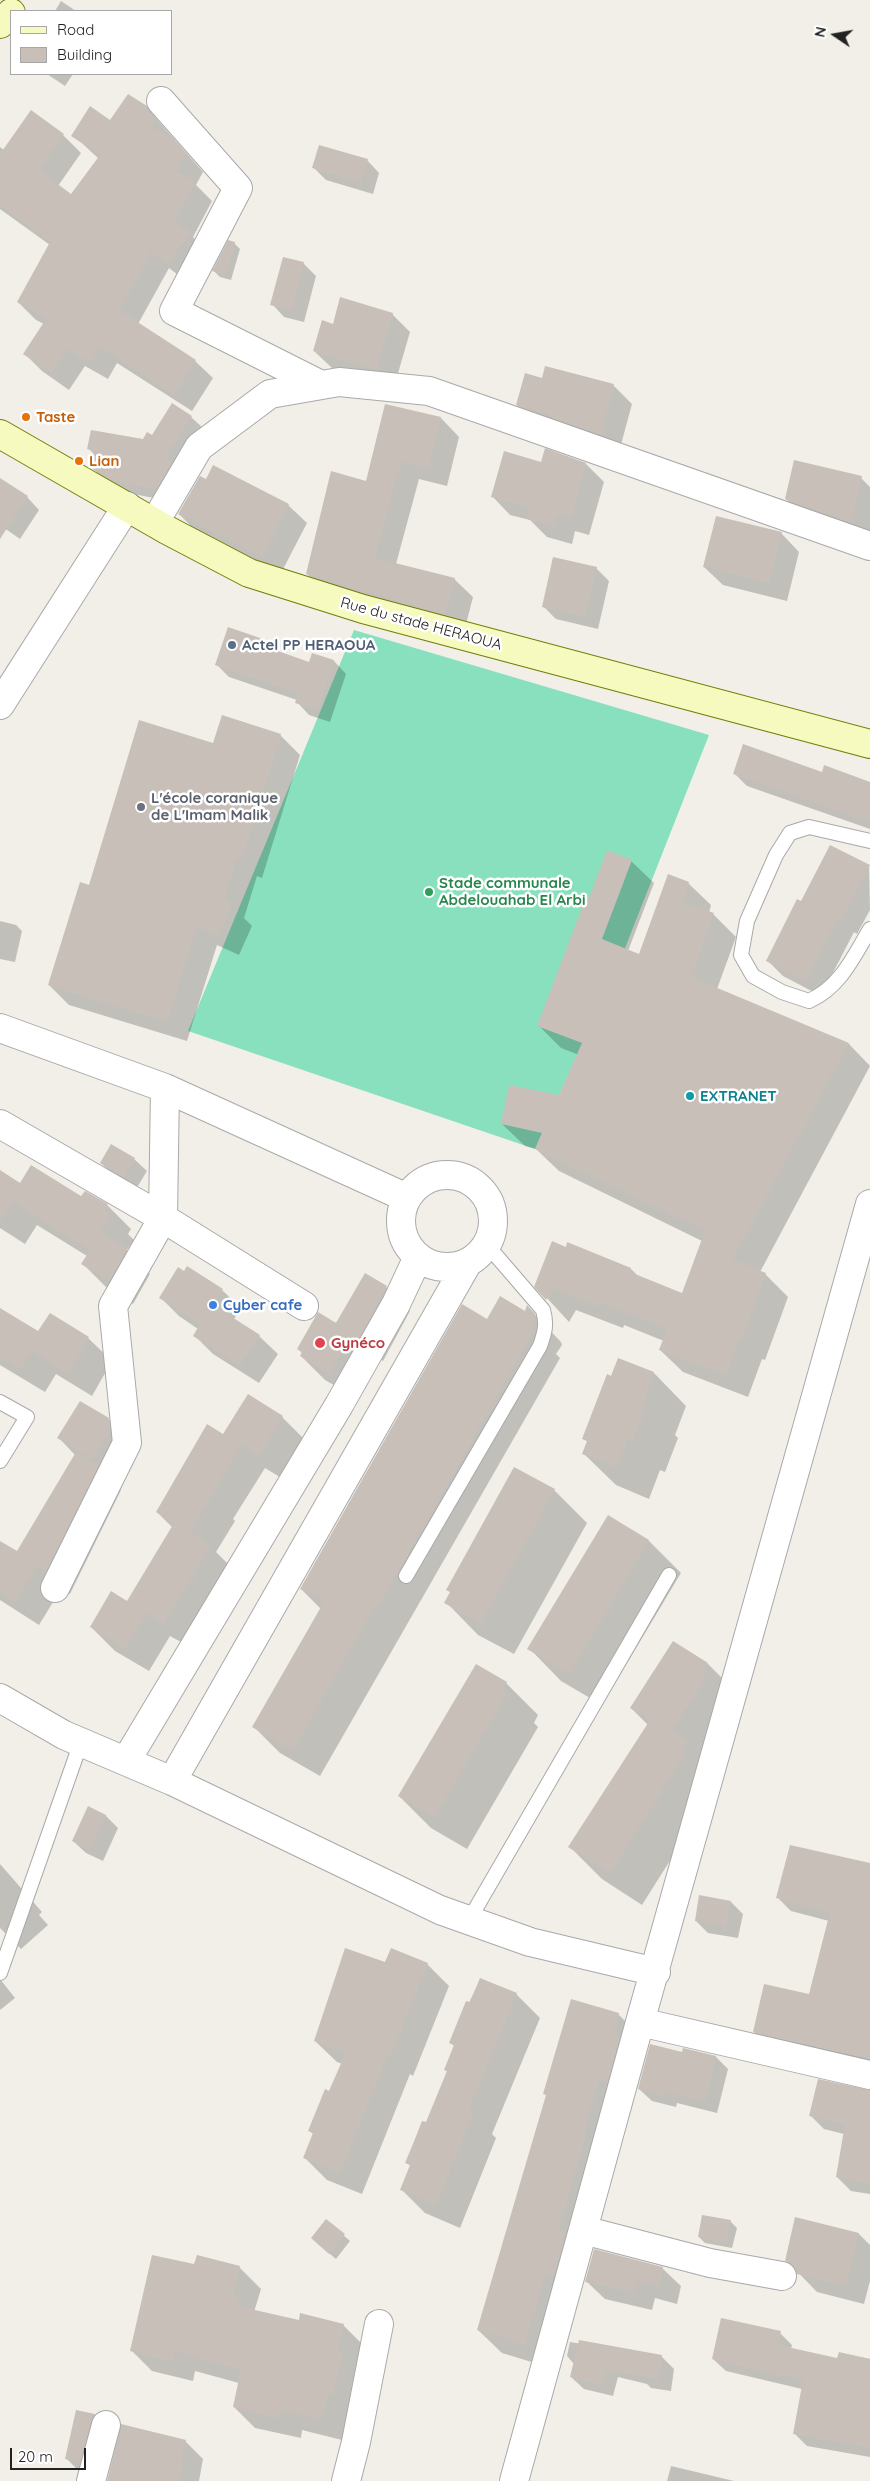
<!DOCTYPE html>
<meta charset="utf-8">
<style>
body{margin:0}
#map{position:relative;width:870px;height:2481px;overflow:hidden;background:#f2efe9;font-family:Quicksand,sans-serif}
canvas{display:block}
.legend{position:absolute;left:10px;top:10px;width:162px;height:65px;box-sizing:border-box;background:#fff;border:1px solid #a7a7a7;margin:0;padding:6px 9px;list-style:none;font-size:15px;color:#222}
.legend li{display:flex;align-items:center;gap:10px;height:25px}
.legend b{width:25px;border:1px solid #a7a7a7}
.north{position:absolute;left:810px;top:10px;width:50px;height:50px;-webkit-text-stroke:4px #fff;paint-order:stroke;rotate:282deg;font-size:14px;font-weight:700;line-height:20px;text-align:center;color:#222}
.north::after{content:'';display:block;margin:auto;width:18px;height:22px;background:#222;clip-path:polygon(50% 0,100% 100%,50% 72%,0 100%)}
.scale{position:absolute;left:10px;top:2448px;width:76px;height:22px;box-sizing:border-box;border:2px solid #222;border-top:0;padding-left:6px;font-size:15px;line-height:18px;white-space:nowrap;color:#222;-webkit-text-stroke:4px #fff;paint-order:stroke}
</style>
<div id="map">
<canvas width="870" height="2481"></canvas>
<ul class="legend">
<li><b style="height:6px;background:#f7fabf"></b>Road</li>
<li><b style="height:14px;background:#c7bfb8"></b>Building</li>
</ul>
<div class="north">N</div>
<div class="scale">20 m</div>
</div>
<script>
const ctx = document.querySelector('canvas').getContext('2d');
ctx.lineJoin = 'round';
function fill(path, color) { ctx.fillStyle = color; ctx.fill(path, 'evenodd'); }
function strokePath(path, color, width, dash) { ctx.strokeStyle = color; ctx.lineWidth = width; ctx.lineCap = dash ? 'butt' : 'round'; ctx.setLineDash(dash || []); ctx.stroke(path); }
function write(font, color, halo, rows, align = 'center') {
  ctx.font = font + ' Quicksand,sans-serif'; ctx.lineWidth = 5; ctx.setLineDash([]); ctx.textBaseline = 'middle'; ctx.strokeStyle = halo; ctx.fillStyle = color; for (const [text, x, y, turn = 0] of rows) {
    ctx.save(); ctx.translate(x, y); ctx.rotate((+turn || 0) * Math.PI / 180); ctx.textAlign = isNaN(turn) ? turn : align; if (halo) ctx.strokeText(text, 0, 0); ctx.fillText(text, 0, 0); ctx.restore();
  }
}
fill(new Path2D(`
 M 354,630 L 709,735 L 625,948 L 535,1149 L 188,1031 Z`), '#88e0be');
fill(new Path2D(`
 M 61,1 L 76,11 L 55,11 Z
 M 47,74 L 73,74 L 65,86 Z
 M 146,107 L 203,172 L 196,185 L 212,201 L 193,237 L 207,252 L 186,281 L 169,268 L 138,324 L 195,361 L 213,378 L 192,411 L 117,363 L 108,379 L 85,366 L 69,390 L 42,371 L 25,354 L 44,324 L 36,320 L 18,302 L 50,245 L 0,209 L 0,147 L 4,150 L 31,112 L 63,135 L 81,153 L 58,186 L 72,196 L 98,158 L 73,135 Z
 M 367,160 L 379,173 L 373,194 L 326,180 L 314,168 Z
 M 234,243 L 240,249 L 231,280 L 220,277 L 214,271 Z
 M 303,263 L 316,276 L 304,322 L 284,317 L 272,304 Z
 M 392,314 L 410,332 L 394,387 L 333,369 L 314,351 L 334,325 Z
 M 546,367 L 614,386 L 632,404 L 619,452 L 536,423 L 517,405 L 542,380 Z
 M 191,417 L 204,429 L 169,501 L 128,493 L 105,481 L 93,468 L 95,455 L 89,449 L 143,440 Z
 M 441,418 L 459,437 L 447,486 L 419,479 L 396,564 L 454,579 L 473,597 L 464,632 L 325,592 L 307,574 L 367,482 Z
 M 542,463 L 586,464 L 604,482 L 589,535 L 575,531 L 572,544 L 547,537 L 530,520 L 510,515 L 492,496 Z
 M 861,478 L 870,487 L 870,535 L 805,517 L 786,499 Z
 M 0,480 L 27,497 L 39,510 L 20,539 L 0,525 Z
 M 288,505 L 307,523 L 280,575 L 197,532 L 179,514 Z
 M 781,533 L 799,552 L 787,601 L 723,585 L 704,567 Z
 M 596,568 L 609,581 L 598,629 L 556,619 L 543,606 Z
 M 262,640 L 272,650 L 310,663 L 313,654 L 334,661 L 346,674 L 330,722 L 309,715 L 297,702 L 297,700 L 229,677 L 217,665 Z
 M 280,735 L 300,755 L 262,878 L 257,876 L 244,918 L 252,926 L 239,955 L 217,945 L 187,1041 L 69,1005 L 49,985 L 89,886 L 214,745 Z
 M 734,773 L 822,774 L 870,783 L 870,829 L 747,786 Z
 M 631,861 L 654,883 L 628,951 L 640,956 L 688,883 L 711,905 L 709,913 L 713,914 L 736,937 L 717,989 L 849,1044 L 870,1066 L 760,1272 L 765,1274 L 788,1297 L 765,1360 L 762,1359 L 748,1397 L 683,1372 L 660,1350 L 664,1341 L 624,1325 L 623,1328 L 576,1310 L 569,1322 L 536,1286 L 631,1269 L 639,1277 L 683,1295 L 702,1241 L 559,1171 L 536,1149 L 525,1146 L 502,1124 L 560,1097 L 579,1055 L 561,1048 L 539,1026 L 590,900 Z
 M 869,866 L 870,910 L 857,934 L 854,932 L 821,996 L 783,976 L 767,960 L 801,903 Z
 M 0,921 L 16,925 L 22,931 L 15,962 L 0,959 Z
 M 134,1159 L 147,1171 L 136,1189 L 114,1176 L 101,1163 Z
 M 0,1172 L 20,1184 L 82,1198 L 85,1192 L 107,1205 L 131,1229 L 128,1234 L 134,1240 L 127,1250 L 150,1274 L 133,1304 L 106,1287 L 83,1264 L 87,1256 L 37,1225 L 25,1244 L 0,1228 Z
 M 386,1287 L 410,1311 L 383,1361 L 376,1357 L 353,1396 L 325,1380 L 301,1356 L 303,1354 L 298,1349 Z
 M 222,1290 L 241,1308 L 234,1319 L 259,1336 L 278,1354 L 259,1383 L 213,1354 L 194,1335 L 198,1329 L 179,1316 L 161,1298 Z
 M 528,1307 L 561,1342 L 562,1345 L 556,1354 L 560,1358 L 320,1776 L 280,1753 L 254,1727 L 321,1609 L 301,1589 L 525,1313 Z
 M 0,1310 L 39,1333 L 88,1338 L 112,1361 L 92,1396 L 56,1374 L 45,1392 L 0,1365 Z
 M 619,1360 L 654,1373 L 686,1406 L 675,1435 L 678,1438 L 665,1472 L 660,1470 L 649,1499 L 616,1485 L 583,1453 L 588,1442 L 584,1438 Z
 M 282,1417 L 306,1441 L 283,1479 L 265,1468 L 233,1519 L 235,1521 L 216,1552 L 234,1570 L 188,1646 L 170,1636 L 149,1671 L 115,1651 L 91,1627 L 128,1603 L 173,1528 L 157,1512 L 223,1435 Z
 M 108,1419 L 132,1443 L 112,1480 L 121,1490 L 70,1594 L 61,1589 L 39,1625 L 0,1600 L 0,1546 L 18,1553 L 75,1455 L 59,1438 Z
 M 515,1468 L 554,1490 L 587,1523 L 514,1654 L 478,1635 L 446,1602 Z
 M 609,1517 L 649,1541 L 681,1573 L 602,1705 L 561,1681 L 529,1648 Z
 M 673,1643 L 708,1664 L 740,1696 L 717,1786 L 642,1905 L 602,1879 L 570,1847 L 648,1725 L 631,1708 Z
 M 506,1683 L 538,1715 L 534,1723 L 538,1727 L 467,1849 L 431,1828 L 399,1796 Z
 M 89,1808 L 106,1816 L 118,1828 L 103,1861 L 86,1853 L 73,1841 Z
 M 0,1864 L 42,1912 L 39,1915 L 48,1925 L 21,1949 L 0,1928 Z
 M 870,1864 L 870,2069 L 768,2045 L 754,2032 L 810,1996 L 829,1921 L 791,1911 L 777,1897 Z
 M 731,1902 L 743,1914 L 738,1938 L 708,1933 L 696,1921 Z
 M 386,1963 L 427,1964 L 449,1986 L 413,2076 L 410,2074 L 362,2194 L 327,2180 L 305,2158 L 314,2135 L 310,2131 L 342,2064 L 337,2062 L 315,2041 Z
 M 0,1979 L 15,1998 L 0,2010 Z
 M 480,1980 L 516,1994 L 540,2018 L 492,2134 L 496,2138 L 460,2228 L 425,2213 L 401,2189 L 411,2167 L 407,2162 L 427,2124 L 448,2072 L 445,2070 L 455,2047 L 450,2042 Z
 M 618,2014 L 642,2038 L 548,2367 L 502,2353 L 478,2330 L 547,2096 L 544,2093 Z
 M 683,2054 L 716,2057 L 728,2069 L 717,2113 L 677,2103 L 676,2107 L 652,2101 L 639,2089 Z
 M 870,2091 L 870,2194 L 851,2191 L 837,2177 L 844,2134 L 824,2129 L 810,2115 Z
 M 703,2216 L 731,2222 L 737,2228 L 732,2248 L 705,2243 L 699,2237 Z
 M 327,2221 L 350,2241 L 336,2259 L 318,2244 Z
 M 859,2234 L 870,2245 L 870,2281 L 864,2304 L 817,2292 L 786,2260 Z
 M 198,2257 L 240,2268 L 261,2289 L 254,2312 L 299,2321 L 343,2325 L 364,2346 L 342,2440 L 302,2430 L 301,2438 L 255,2428 L 234,2407 L 239,2383 L 195,2371 L 193,2381 L 152,2371 L 131,2350 L 195,2266 Z
 M 662,2268 L 681,2286 L 677,2304 L 655,2298 L 652,2310 L 605,2299 L 586,2281 Z
 M 780,2333 L 792,2345 L 791,2349 L 838,2360 L 840,2353 L 870,2359 L 870,2457 L 807,2446 L 794,2433 L 802,2389 L 726,2371 L 713,2359 Z
 M 570,2342 L 662,2357 L 674,2369 L 671,2391 L 651,2388 L 647,2384 L 618,2377 L 613,2396 L 584,2389 L 571,2377 L 574,2364 L 567,2356 Z
 M 94,2416 L 106,2428 L 92,2474 L 79,2471 L 66,2458 Z
 M 185,2441 L 203,2459 L 199,2481 L 108,2481 Z
 M 671,2466 L 734,2481 L 667,2481 Z`), '#0003');
fill(new Path2D(`
 M 128,94 L 147,106 L 157,120 L 151,128 L 173,138 L 186,153 L 176,172 L 195,182 L 174,221 L 191,233 L 167,264 L 151,252 L 119,310 L 196,360 L 174,395 L 99,346 L 90,362 L 67,349 L 51,373 L 23,354 L 46,319 L 17,302 L 50,242 L 0,205 L 0,154 L 31,110 L 64,134 L 39,170 L 71,194 L 100,155 L 71,136 L 90,106 L 110,120 Z
 M 319,145 L 368,159 L 361,182 L 312,168 Z
 M 228,240 L 235,242 L 226,275 L 212,271 Z
 M 283,257 L 304,262 L 292,310 L 270,305 Z
 M 340,297 L 393,313 L 376,370 L 313,351 L 322,320 L 333,324 Z
 M 545,366 L 614,384 L 601,435 L 553,418 L 554,416 L 516,405 L 525,373 L 542,378 Z
 M 172,403 L 192,416 L 165,458 L 172,462 L 156,489 L 114,482 L 91,468 L 94,451 L 87,449 L 91,430 L 143,439 L 147,432 L 152,435 Z
 M 385,404 L 441,417 L 429,468 L 401,461 L 375,558 L 455,578 L 445,615 L 306,574 L 331,471 L 366,481 Z
 M 545,448 L 586,463 L 571,518 L 557,514 L 553,526 L 527,519 L 530,508 L 491,497 L 504,451 L 541,462 Z
 M 794,460 L 862,476 L 851,523 L 785,499 Z
 M 213,465 L 289,504 L 262,557 L 178,514 L 200,476 L 206,479 Z
 M 0,478 L 28,496 L 0,539 Z
 M 716,516 L 782,532 L 769,583 L 703,567 Z
 M 553,557 L 597,567 L 585,617 L 542,607 Z
 M 228,627 L 263,639 L 261,645 L 309,662 L 312,653 L 334,660 L 318,710 L 295,703 L 298,693 L 215,665 Z
 M 222,715 L 281,734 L 242,859 L 237,857 L 224,900 L 232,904 L 218,936 L 197,926 L 167,1022 L 48,985 L 80,882 L 89,885 L 139,720 L 213,743 Z
 M 743,744 L 822,772 L 824,765 L 870,782 L 870,822 L 733,774 Z
 M 830,845 L 870,865 L 842,920 L 838,918 L 805,981 L 766,961 L 797,899 L 801,901 Z
 M 607,850 L 632,860 L 602,939 L 639,954 L 668,874 L 689,882 L 682,902 L 714,913 L 691,977 L 849,1043 L 732,1260 L 766,1273 L 742,1338 L 739,1337 L 726,1375 L 659,1350 L 667,1329 L 602,1303 L 600,1307 L 553,1288 L 546,1300 L 534,1287 L 552,1241 L 566,1247 L 567,1242 L 631,1268 L 630,1272 L 682,1293 L 705,1231 L 535,1149 L 542,1133 L 501,1124 L 509,1085 L 559,1095 L 582,1043 L 537,1026 L 586,897 L 589,898 Z
 M 111,1144 L 135,1158 L 124,1177 L 100,1163 Z
 M 31,1165 L 81,1196 L 85,1191 L 108,1204 L 104,1211 L 111,1215 L 101,1232 L 127,1249 L 109,1281 L 81,1264 L 90,1250 L 13,1202 L 0,1222 L 0,1170 L 20,1183 Z
 M 187,1266 L 223,1289 L 213,1305 L 260,1335 L 240,1366 L 193,1336 L 200,1324 L 159,1298 L 178,1267 L 184,1271 Z
 M 365,1273 L 387,1286 L 359,1338 L 352,1334 L 329,1374 L 300,1356 L 302,1352 L 297,1349 L 318,1312 L 336,1323 Z
 M 500,1296 L 525,1311 L 527,1305 L 535,1314 L 536,1318 L 530,1328 L 534,1330 L 379,1606 L 376,1604 L 293,1750 L 252,1727 L 325,1600 L 300,1589 L 462,1304 L 487,1319 Z
 M 0,1308 L 38,1331 L 50,1313 L 89,1337 L 68,1373 L 32,1351 L 21,1369 L 0,1357 Z
 M 618,1358 L 654,1372 L 643,1403 L 647,1405 L 632,1441 L 628,1439 L 617,1467 L 582,1454 L 587,1441 L 582,1439 L 607,1374 L 611,1376 Z
 M 248,1394 L 283,1416 L 259,1456 L 241,1445 L 190,1532 L 211,1545 L 164,1624 L 146,1613 L 125,1649 L 90,1627 L 111,1591 L 127,1601 L 174,1523 L 156,1512 L 207,1424 L 223,1434 Z
 M 80,1401 L 109,1418 L 110,1431 L 93,1459 L 57,1438 Z
 M 76,1452 L 99,1465 L 46,1571 L 37,1566 L 15,1602 L 0,1593 L 0,1541 L 17,1551 Z
 M 514,1467 L 555,1489 L 481,1623 L 444,1603 L 450,1592 L 446,1590 Z
 M 608,1515 L 649,1540 L 569,1674 L 527,1649 Z
 M 673,1641 L 708,1663 L 701,1674 L 706,1677 L 672,1731 L 688,1741 L 681,1752 L 685,1753 L 610,1874 L 568,1847 L 650,1720 L 630,1708 Z
 M 476,1664 L 507,1682 L 502,1691 L 507,1694 L 434,1818 L 398,1796 Z
 M 88,1806 L 106,1815 L 90,1850 L 72,1841 Z
 M 790,1845 L 870,1863 L 870,2059 L 753,2032 L 764,1984 L 809,1994 L 830,1912 L 776,1898 Z
 M 699,1895 L 731,1901 L 726,1927 L 695,1921 Z
 M 345,1948 L 385,1962 L 391,1948 L 428,1963 L 391,2055 L 388,2053 L 340,2173 L 303,2158 L 313,2133 L 308,2131 L 325,2089 L 329,2091 L 346,2052 L 314,2041 Z
 M 480,1978 L 517,1993 L 468,2111 L 473,2113 L 436,2205 L 400,2190 L 410,2165 L 405,2163 L 415,2139 L 422,2121 L 426,2122 L 447,2071 L 444,2070 L 454,2045 L 449,2043 L 466,2001 L 470,2002 Z
 M 571,1999 L 619,2013 L 613,2034 L 620,2036 L 607,2082 L 599,2079 L 584,2131 L 587,2131 L 558,2230 L 566,2231 L 554,2275 L 545,2273 L 525,2344 L 477,2330 L 546,2095 L 543,2094 Z
 M 650,2044 L 682,2052 L 683,2048 L 716,2056 L 705,2101 L 665,2092 L 664,2096 L 638,2089 Z
 M 818,2079 L 870,2090 L 870,2184 L 836,2177 L 845,2124 L 809,2116 Z
 M 702,2215 L 731,2220 L 726,2243 L 698,2237 Z
 M 795,2217 L 859,2233 L 846,2286 L 797,2274 L 792,2264 L 785,2261 Z
 M 326,2219 L 345,2234 L 329,2254 L 311,2238 Z
 M 594,2249 L 663,2267 L 659,2286 L 636,2281 L 634,2292 L 585,2282 Z
 M 152,2255 L 194,2264 L 197,2255 L 240,2266 L 233,2295 L 240,2296 L 237,2306 L 299,2320 L 300,2313 L 344,2324 L 337,2352 L 343,2354 L 333,2394 L 328,2393 L 321,2420 L 282,2410 L 280,2418 L 233,2407 L 241,2369 L 174,2351 L 172,2361 L 130,2351 Z
 M 721,2318 L 781,2331 L 778,2345 L 837,2358 L 839,2352 L 870,2359 L 870,2447 L 793,2434 L 803,2380 L 712,2359 Z
 M 579,2340 L 662,2355 L 659,2379 L 607,2371 L 603,2385 L 570,2377 Z
 M 76,2410 L 95,2414 L 80,2462 L 65,2459 Z
 M 121,2424 L 186,2440 L 180,2463 L 183,2464 L 179,2481 L 107,2481 Z`), '#c7bfb8');
const lane = new Path2D(`
 M 870,841 L 809,827 L 790,833 L 776,855 L 747,921 L 741,955 L 753,976 L 782,992 L 809,1001 C 840,987 853,958 870,929
 M 0,1402 L 27,1417 L 0,1461
 M 406,1576 L 540,1346 C 545,1332 547,1324 543,1310 L 487,1245
 M 469,1920 L 669,1575
 M 0,1973 L 81,1742`);
const street = new Path2D(`
 M 161,101 L 238,188 L 174,311 L 321,385
 M 155,522 L 199,447 L 270,394 L 339,382 L 429,391 L 870,546
 M 0,705 L 127,506
 M 0,1028 L 165,1088 L 163,1218 L 113,1306 L 127,1443 L 55,1588
 M 165,1088 L 407,1198
 M 0,1124 L 163,1218 L 304,1306
 M401 1221a46 46 0 1 1 92 0a46 46 0 1 1-92 0Z
 M 0,1698 L 64,1735 L 172,1781 L 440,1910 L 530,1942 L 656,1972
 M 126,1761 L 339,1405 L 396,1304 L 418,1257
 M 172,1781 L 468,1262
 M 640,2022 L 870,2075
 M 583,2230 L 710,2263 L 782,2276
 M 91,2481 L 106,2425
 M 346,2481 L 356,2442 L 379,2324
 M 514,2481 L 640,2022 L 870,1204`);
const secondary = new Path2D(`
 M 0,24 L 11,13
 M 0,434 L 167,530 L 249,573 L 363,609 L 870,744`);
strokePath(lane, '#a9a9a9', 16);
strokePath(street, '#a9a9a9', 30);
strokePath(secondary, '#707d05', 30);
strokePath(lane, '#fff', 14);
strokePath(street, '#fff', 28);
strokePath(secondary, '#f7fabf', 28);
for (const [x, y, r, color] of [
 [26,417,5,"#e8710a"],
 [79,461,5,"#e8710a"],
 [232,645,5,"#5c6f8a"],
 [141,807,5,"#6b7280"],
 [429,892,5,"#2e9e5b"],
 [690,1096,5,"#0f9aa8"],
 [213,1305,5,"#3f7fe0"],
 [320,1343,6,"#e0444e"]
]) { const dot = new Path2D(); dot.arc(x, y, r, 0, 2 * Math.PI); ctx.fillStyle = color; ctx.fill(dot); strokePath(dot, '#fff', 2); }
write('bold 15px', '#c56008', '#fff', [
 ["Taste",36,417],
 ["Lian",89,461]
], 'left');
write('15px', '#222', '#fff', [
 ["Rue du stade HERAOUA",421,624,15]
]);
write('bold 15px', '#4e5e75', '#fff', [
 ["Actel PP HERAOUA",242,645]
], 'left');
write('bold 15px', '#5b616d', '#fff', [
 ["L'école coranique",151,798],
 ["de L'Imam Malik",151,815]
], 'left');
write('bold 15px', '#27864d', '#fff', [
 ["Stade communale",439,883],
 ["Abdelouahab El Arbi",439,900]
], 'left');
write('bold 15px', '#0d838f', '#fff', [
 ["EXTRANET",700,1096]
], 'left');
write('bold 15px', '#366cbe', '#fff', [
 ["Cyber cafe",223,1305]
], 'left');
write('bold 15px', '#be3a42', '#fff', [
 ["Gynéco",331,1343]
], 'left');
</script>
